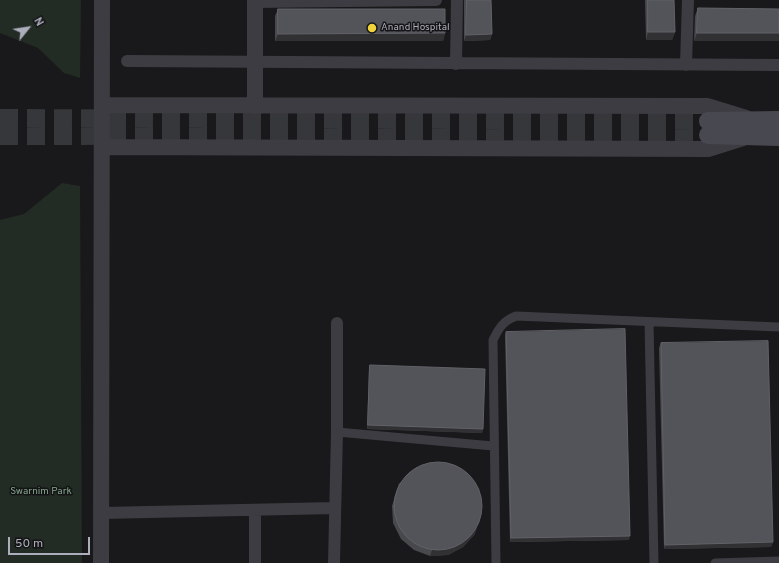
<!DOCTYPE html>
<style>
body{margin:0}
#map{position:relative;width:779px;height:563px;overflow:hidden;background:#19191b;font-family:Overpass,sans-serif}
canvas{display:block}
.north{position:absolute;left:8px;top:8px;width:40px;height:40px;-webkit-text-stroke:3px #141416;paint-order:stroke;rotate:60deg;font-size:11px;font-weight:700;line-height:16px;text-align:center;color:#acaebb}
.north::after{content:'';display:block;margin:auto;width:14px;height:18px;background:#acaebb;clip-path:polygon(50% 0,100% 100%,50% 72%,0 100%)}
.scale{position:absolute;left:8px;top:537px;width:82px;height:18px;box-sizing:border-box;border:2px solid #acaebb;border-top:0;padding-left:5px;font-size:12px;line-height:14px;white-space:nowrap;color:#acaebb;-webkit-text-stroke:3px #141416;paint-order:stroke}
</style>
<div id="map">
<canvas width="779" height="563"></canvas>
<div class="north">N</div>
<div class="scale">50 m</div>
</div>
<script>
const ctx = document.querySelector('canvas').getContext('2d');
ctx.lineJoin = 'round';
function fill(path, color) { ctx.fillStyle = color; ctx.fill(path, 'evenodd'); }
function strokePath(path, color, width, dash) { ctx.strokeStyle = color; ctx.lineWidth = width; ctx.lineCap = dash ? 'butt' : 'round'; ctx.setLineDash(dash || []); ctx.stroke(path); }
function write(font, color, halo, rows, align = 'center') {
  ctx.font = font + ' Overpass,sans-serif'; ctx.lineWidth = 3; ctx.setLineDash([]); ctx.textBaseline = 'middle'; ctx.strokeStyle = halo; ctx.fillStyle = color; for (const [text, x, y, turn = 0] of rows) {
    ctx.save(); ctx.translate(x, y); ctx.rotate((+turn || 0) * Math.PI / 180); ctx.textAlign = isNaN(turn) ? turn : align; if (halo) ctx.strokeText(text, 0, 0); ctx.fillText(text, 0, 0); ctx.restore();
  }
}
fill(new Path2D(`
 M 0,0 L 81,0 L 80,78 L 64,73 L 38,48 L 0,33 Z
 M 62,183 L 80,186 L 82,563 L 0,563 L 0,220 L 24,214 Z`), '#232b25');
strokePath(new Path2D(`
 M 0,118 L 708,121
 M 0,136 L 708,135`), '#36373b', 18, [18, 9]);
strokePath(new Path2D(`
 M 649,322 L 654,563
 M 337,432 L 493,446
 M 496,563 L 493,340 C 499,328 503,321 516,316 L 779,327
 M 715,563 L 779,561`), '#3c3c42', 9);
strokePath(new Path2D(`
 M 255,2 L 436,0
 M 127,61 L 779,65
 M 456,64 L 457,0
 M 686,65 L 688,0
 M 102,513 L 335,508
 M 255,563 L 255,510
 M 334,563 L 337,432 L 337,323`), '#3c3c42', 12);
strokePath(new Path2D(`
 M 102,105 L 707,106 L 746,118
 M 255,106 L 255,0
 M 102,147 L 708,149 L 743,138
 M 101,563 L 102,0`), '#3c3c42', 16);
strokePath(new Path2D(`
 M 708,121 L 779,120
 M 708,135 L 779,137`), '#484950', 18);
fill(new Path2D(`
 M 464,0 L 491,0 L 492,34 L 490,40 L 464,41 Z
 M 645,0 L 674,0 L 675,32 L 672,40 L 646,40 Z
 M 698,8 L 779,9 L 694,41 L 695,16 Z
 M 278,9 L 445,33 L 443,41 L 275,41 L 275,16 Z
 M 506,332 L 629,540 L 510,542 L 505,336 Z
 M 661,343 L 773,542 L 771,547 L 664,549 L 659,348 Z
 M 370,365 L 483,429 L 482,433 L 367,429 L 369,369 Z
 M 399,483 L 475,534 L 463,547 L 448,555 L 430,556 L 414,550 L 401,539 L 393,523 L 392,506 Z`), '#48494d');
fill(new Path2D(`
 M 648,32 L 675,32 L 672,40 L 646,40 Z
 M 445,33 L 443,41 L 275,41 L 278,34 Z
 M 697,33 L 779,33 L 779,41 L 694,41 Z
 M 492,34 L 490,40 L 464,41 L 466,35 Z
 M 368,425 L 483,429 L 482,433 L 367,429 Z
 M 477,528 L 475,534 L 463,547 L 448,555 L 430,556 L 432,550 Z
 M 630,536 L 629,540 L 510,542 L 511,538 Z
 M 773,542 L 771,547 L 664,549 L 665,545 Z`), '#313134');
const building = new Path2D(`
 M 467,0 L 491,0 L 492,34 L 466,35 Z
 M 648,0 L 674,0 L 675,32 L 648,32 Z
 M 698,8 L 779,9 L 779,33 L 697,33 Z
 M 278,9 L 445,9 L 445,33 L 278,34 Z
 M 625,329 L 630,536 L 511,538 L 506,332 Z
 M 768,341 L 773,542 L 665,545 L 661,343 Z
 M 370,365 L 485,369 L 483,429 L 368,425 Z
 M394 506a44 44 0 1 1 88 0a44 44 0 1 1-88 0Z`);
fill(building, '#535459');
strokePath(building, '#616268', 1);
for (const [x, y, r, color] of [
 [372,28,5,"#f0d23d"]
]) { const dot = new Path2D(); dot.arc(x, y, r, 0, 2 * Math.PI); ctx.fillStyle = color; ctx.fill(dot); strokePath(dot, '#141416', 1.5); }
write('10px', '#acaebb', '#141416', [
 ["Anand Hospital",381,28]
], 'left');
write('10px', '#83a58b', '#141416', [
 ["Swarnim Park",41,492]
]);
</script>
